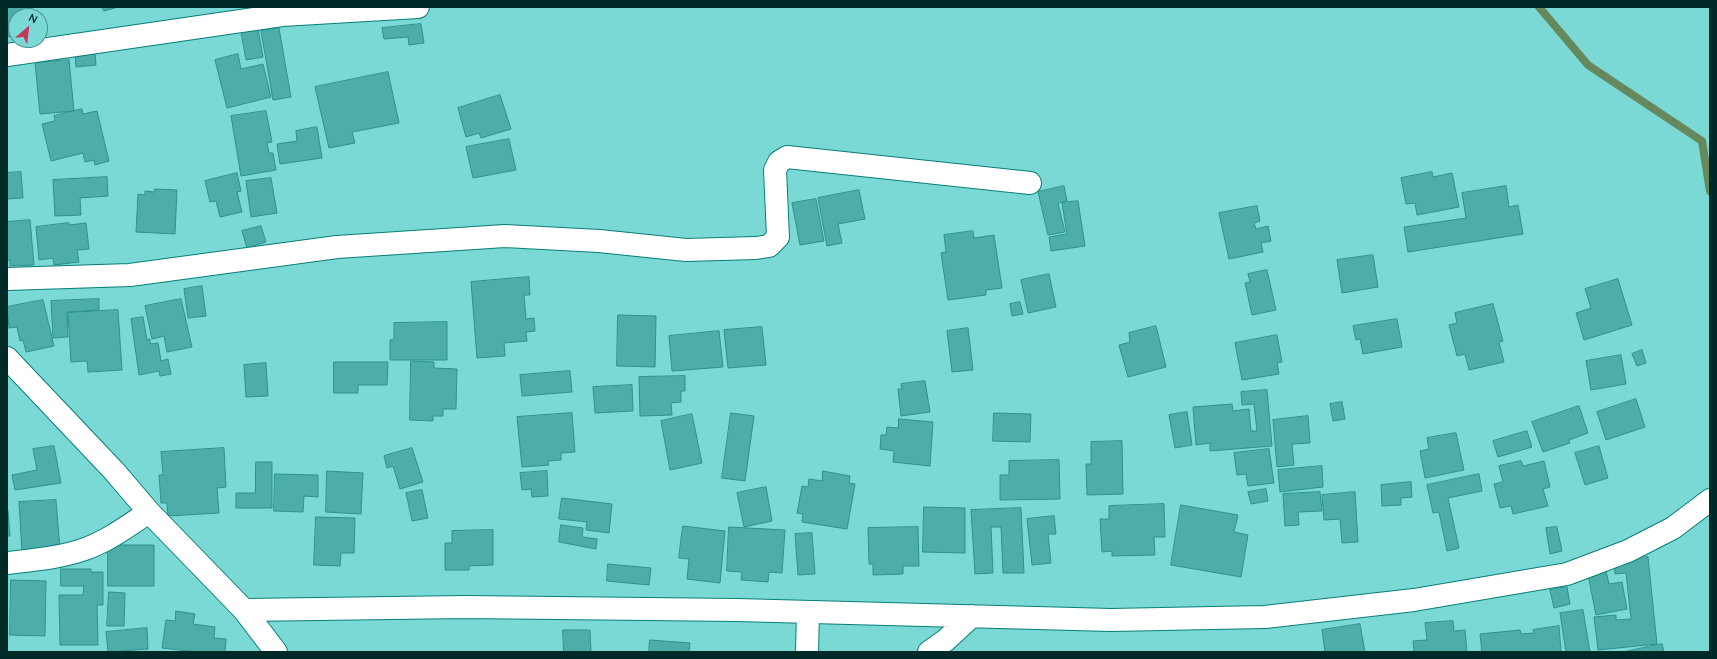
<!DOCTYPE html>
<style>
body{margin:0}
#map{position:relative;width:1717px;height:659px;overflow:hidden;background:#7ad9d4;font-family:Quicksand,sans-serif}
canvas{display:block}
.frame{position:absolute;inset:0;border:8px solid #002a28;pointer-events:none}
.north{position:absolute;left:8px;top:8px;width:40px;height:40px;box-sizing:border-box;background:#7ad9d4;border:1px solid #49938f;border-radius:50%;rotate:28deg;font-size:11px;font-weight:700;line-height:16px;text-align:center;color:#002a28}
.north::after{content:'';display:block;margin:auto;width:14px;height:18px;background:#c53659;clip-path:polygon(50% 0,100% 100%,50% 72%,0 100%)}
</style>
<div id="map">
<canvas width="1717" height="659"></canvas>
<div class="frame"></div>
<div class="north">N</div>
</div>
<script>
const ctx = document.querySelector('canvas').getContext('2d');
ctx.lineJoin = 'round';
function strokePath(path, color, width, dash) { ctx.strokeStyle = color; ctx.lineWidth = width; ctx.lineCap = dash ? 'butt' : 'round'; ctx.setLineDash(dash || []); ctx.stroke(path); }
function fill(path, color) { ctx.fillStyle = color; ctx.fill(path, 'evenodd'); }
strokePath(new Path2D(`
 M 1539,7 L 1588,65 L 1702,141 L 1710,191`), '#66885d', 8);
const building = new Path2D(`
 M 7,7 L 22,7 L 23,16 L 16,16 L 16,35 L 7,37 Z
 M 102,7 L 118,7 L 104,11 Z
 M 421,24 L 424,43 L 409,45 L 408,37 L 384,39 L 382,28 Z
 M 279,28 L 291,97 L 273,100 L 261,31 Z
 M 258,29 L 263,57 L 246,60 L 241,32 Z
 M 95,52 L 96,65 L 76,67 L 75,53 Z
 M 238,54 L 241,69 L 263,64 L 271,97 L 227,108 L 215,60 Z
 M 69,60 L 74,111 L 40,114 L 35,63 Z
 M 388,72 L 399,123 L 352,132 L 355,143 L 329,148 L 315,87 Z
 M 500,95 L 511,129 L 481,138 L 479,133 L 466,137 L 458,108 Z
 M 82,109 L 83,114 L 97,111 L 109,161 L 95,165 L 94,160 L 85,162 L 83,153 L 51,161 L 42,124 L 55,121 L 54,116 Z
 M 266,111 L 272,142 L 267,143 L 269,153 L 273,153 L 276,170 L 241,176 L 231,116 Z
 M 317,127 L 322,158 L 280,164 L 277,144 L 297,141 L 296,131 Z
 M 509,139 L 516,170 L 473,178 L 466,147 Z
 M 21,172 L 23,198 L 7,199 L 7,173 Z
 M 1432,172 L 1433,177 L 1452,173 L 1459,207 L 1417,215 L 1415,203 L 1406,204 L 1401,178 Z
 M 237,173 L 241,191 L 237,192 L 242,212 L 220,217 L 216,201 L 210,202 L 205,181 Z
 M 107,177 L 108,196 L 80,198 L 81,215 L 55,216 L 53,180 Z
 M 271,178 L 277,213 L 251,217 L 246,181 Z
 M 1064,186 L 1067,201 L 1058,203 L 1065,232 L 1048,235 L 1038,192 Z
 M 1506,186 L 1509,207 L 1518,205 L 1523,234 L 1408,252 L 1404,227 L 1466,218 L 1462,193 Z
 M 155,189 L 177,190 L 175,234 L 136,232 L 138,194 L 145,195 L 145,191 L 154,192 Z
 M 859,190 L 865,219 L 838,224 L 842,243 L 827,246 L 818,198 Z
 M 816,199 L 824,241 L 800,245 L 792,203 Z
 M 1078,201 L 1085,246 L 1051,251 L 1049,237 L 1067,234 L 1062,203 Z
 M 1257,206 L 1260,221 L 1254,223 L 1256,229 L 1268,226 L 1271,241 L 1261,243 L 1263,252 L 1229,259 L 1219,213 Z
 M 30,220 L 34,265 L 10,266 L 10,260 L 7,260 L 7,222 Z
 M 69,223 L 69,225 L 86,223 L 89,249 L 77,250 L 79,262 L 54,265 L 53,258 L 39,260 L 36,227 Z
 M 261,226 L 266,242 L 247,248 L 242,231 Z
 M 973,231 L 974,238 L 994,235 L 1002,288 L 986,290 L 986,295 L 948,300 L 941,253 L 946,252 L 944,235 Z
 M 1373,255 L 1378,287 L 1342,293 L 1337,260 Z
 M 1267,270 L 1276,310 L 1252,315 L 1245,283 L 1250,282 L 1248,274 Z
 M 1049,274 L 1056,307 L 1028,313 L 1021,280 Z
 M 529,277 L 530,295 L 524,295 L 526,319 L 534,318 L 535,331 L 526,332 L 527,341 L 504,343 L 505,356 L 477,358 L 471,282 Z
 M 1618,279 L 1632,325 L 1584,340 L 1576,313 L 1591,308 L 1585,289 Z
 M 202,286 L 206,316 L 188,318 L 184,289 Z
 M 99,299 L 99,310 L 67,312 L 68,337 L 53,338 L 51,301 Z
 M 181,299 L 192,347 L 167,352 L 164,336 L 152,339 L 145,306 Z
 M 43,300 L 54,346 L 26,352 L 23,340 L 20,341 L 17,327 L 9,328 L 7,307 Z
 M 1020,302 L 1023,314 L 1012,316 L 1010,304 Z
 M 1493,304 L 1503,341 L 1499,342 L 1504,362 L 1469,370 L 1465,354 L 1457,356 L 1449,325 L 1457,323 L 1455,313 Z
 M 118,310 L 122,370 L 88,372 L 87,361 L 71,362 L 68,313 Z
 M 618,315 L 656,316 L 655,367 L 617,366 Z
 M 143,317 L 147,340 L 150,339 L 150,344 L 158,343 L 161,361 L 168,359 L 171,374 L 160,376 L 159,371 L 139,375 L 131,319 Z
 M 1397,319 L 1402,347 L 1363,354 L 1360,339 L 1356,340 L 1353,326 Z
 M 447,322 L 447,360 L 390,360 L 390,340 L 394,339 L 394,323 Z
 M 1156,326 L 1166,367 L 1128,377 L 1119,345 L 1130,342 L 1129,333 Z
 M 762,327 L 766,365 L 728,368 L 724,330 Z
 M 968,328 L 973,370 L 952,372 L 947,331 Z
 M 719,331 L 723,367 L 672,371 L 669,336 Z
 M 1277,335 L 1282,362 L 1277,363 L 1279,374 L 1242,380 L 1235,343 Z
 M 1642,350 L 1646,363 L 1637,366 L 1632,354 Z
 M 1621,355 L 1626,384 L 1591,390 L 1586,361 Z
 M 411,361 L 434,362 L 434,368 L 457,369 L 456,409 L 443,409 L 443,416 L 433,416 L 433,421 L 410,420 Z
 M 334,362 L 388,362 L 387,385 L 358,385 L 358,393 L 334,393 Z
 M 266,363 L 268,396 L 246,397 L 244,365 Z
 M 570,371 L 572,392 L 522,396 L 520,375 Z
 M 685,376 L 685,391 L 681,391 L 681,402 L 671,403 L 672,415 L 640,416 L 639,377 Z
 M 925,381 L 930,412 L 901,416 L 898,389 L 902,389 L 901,384 Z
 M 632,385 L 633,411 L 595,413 L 593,387 Z
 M 1267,390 L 1272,446 L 1210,451 L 1210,443 L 1196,445 L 1193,407 L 1232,404 L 1233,411 L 1249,409 L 1251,431 L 1257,431 L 1254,404 L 1242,405 L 1241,392 Z
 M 1636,399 L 1645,427 L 1606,440 L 1597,412 Z
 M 1342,402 L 1345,419 L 1333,421 L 1330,404 Z
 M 1579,406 L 1588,433 L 1569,440 L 1570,443 L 1543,452 L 1532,422 Z
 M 1187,412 L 1192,445 L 1175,448 L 1169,415 Z
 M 572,413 L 575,452 L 561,453 L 561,460 L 548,461 L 549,465 L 522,467 L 517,417 Z
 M 731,413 L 754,416 L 745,481 L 722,478 Z
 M 994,413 L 1031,414 L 1030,442 L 993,441 Z
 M 692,414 L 702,463 L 670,470 L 661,421 Z
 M 1308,416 L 1310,443 L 1292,444 L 1294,465 L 1277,467 L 1273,420 Z
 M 899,419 L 933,422 L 930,466 L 893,462 L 894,451 L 880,449 L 881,435 L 886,435 L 887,427 L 898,428 Z
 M 1527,431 L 1532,447 L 1498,457 L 1493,441 Z
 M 1456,433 L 1464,470 L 1425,478 L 1420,451 L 1429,449 L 1427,438 Z
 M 1122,441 L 1123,494 L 1087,495 L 1086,464 L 1091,464 L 1091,442 Z
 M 54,446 L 61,483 L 15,490 L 12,475 L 37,470 L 33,449 Z
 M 1599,446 L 1608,478 L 1585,485 L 1575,453 Z
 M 224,448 L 226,487 L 217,488 L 219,513 L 168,516 L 167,503 L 161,503 L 159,475 L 163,475 L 161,452 Z
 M 412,448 L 423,482 L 400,489 L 393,466 L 387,468 L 384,456 Z
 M 1269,449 L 1274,483 L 1248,486 L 1246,474 L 1237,475 L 1234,453 Z
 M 1059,460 L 1060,499 L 1000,500 L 1000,475 L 1009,475 L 1009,461 Z
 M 1521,461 L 1523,466 L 1544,461 L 1550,487 L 1543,489 L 1548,506 L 1513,514 L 1511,506 L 1500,508 L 1494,484 L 1503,482 L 1499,466 Z
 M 256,462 L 272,462 L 272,508 L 236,508 L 236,493 L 255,493 Z
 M 1322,466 L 1323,487 L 1280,492 L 1278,470 Z
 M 327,471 L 363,473 L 361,514 L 326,512 Z
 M 547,471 L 548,496 L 532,497 L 531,489 L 522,490 L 520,473 Z
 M 823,471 L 850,476 L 849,483 L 855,484 L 847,529 L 802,522 L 803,514 L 797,513 L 802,486 L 808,487 L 809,479 L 822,481 Z
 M 275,474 L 318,475 L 318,497 L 304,496 L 303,512 L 274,511 Z
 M 1479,474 L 1482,491 L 1448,498 L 1459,548 L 1447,551 L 1439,512 L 1433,513 L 1427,485 Z
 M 1411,482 L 1412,497 L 1401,498 L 1401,505 L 1382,506 L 1381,485 Z
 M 766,487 L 772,521 L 744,527 L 737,493 Z
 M 1266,489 L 1268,501 L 1251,504 L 1248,492 Z
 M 422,490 L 428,518 L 412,521 L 406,493 Z
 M 1320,492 L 1322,511 L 1298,512 L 1299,525 L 1285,526 L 1283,494 Z
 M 1355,492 L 1358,542 L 1342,543 L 1340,519 L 1324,520 L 1322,495 Z
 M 562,498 L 612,504 L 609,533 L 586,530 L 587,522 L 559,519 Z
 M 56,500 L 60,550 L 22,552 L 19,502 Z
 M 1164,504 L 1165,537 L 1154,537 L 1155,555 L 1112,556 L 1112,551 L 1102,552 L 1100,519 L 1109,519 L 1109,506 Z
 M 1181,505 L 1238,515 L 1234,532 L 1248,535 L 1241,577 L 1171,565 Z
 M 924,507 L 965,508 L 965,553 L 923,552 Z
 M 1021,508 L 1024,573 L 1003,573 L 1001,527 L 991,527 L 993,573 L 975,574 L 971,510 Z
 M 8,511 L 10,536 L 7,536 L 7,512 Z
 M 1054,516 L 1056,534 L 1048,534 L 1051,563 L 1032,565 L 1027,519 Z
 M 316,517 L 355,518 L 354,553 L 341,553 L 340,566 L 314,565 Z
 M 561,525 L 583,528 L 582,537 L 597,539 L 596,549 L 559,542 Z
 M 683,526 L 725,531 L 720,583 L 687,579 L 689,559 L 679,558 Z
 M 729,527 L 785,530 L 782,573 L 769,572 L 768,582 L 741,580 L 742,572 L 727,571 Z
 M 918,527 L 919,566 L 903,566 L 903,574 L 873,575 L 873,564 L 869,564 L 868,528 Z
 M 1557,527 L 1562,551 L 1550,554 L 1546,528 Z
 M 493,530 L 493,565 L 469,566 L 469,570 L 445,570 L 445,543 L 452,543 L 452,531 Z
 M 812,533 L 815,574 L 798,575 L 795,534 Z
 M 108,545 L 154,545 L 154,586 L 108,586 Z
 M 1648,557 L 1657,644 L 1598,650 L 1594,617 L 1616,615 L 1616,620 L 1631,619 L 1626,573 L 1615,574 L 1614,560 Z
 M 608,564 L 651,568 L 649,585 L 607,581 Z
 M 61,569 L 91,569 L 91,572 L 103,572 L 103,605 L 97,605 L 98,645 L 60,645 L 59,595 L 83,595 L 84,586 L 61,586 Z
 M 1606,571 L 1609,584 L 1622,582 L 1627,609 L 1596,615 L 1588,575 Z
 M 11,580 L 46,581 L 45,636 L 10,635 Z
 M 1567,587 L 1570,604 L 1554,608 L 1550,590 Z
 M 109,592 L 125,593 L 124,626 L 107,626 Z
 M 1583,610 L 1590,652 L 1566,652 L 1560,613 Z
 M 176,611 L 195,614 L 193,624 L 215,627 L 214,638 L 226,639 L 225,652 L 197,652 L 162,648 L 166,620 L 175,621 Z
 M 1453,621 L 1454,631 L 1465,630 L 1467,652 L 1414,652 L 1413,641 L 1427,640 L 1425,623 Z
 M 1360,624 L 1365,652 L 1325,652 L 1322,630 Z
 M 1559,626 L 1561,652 L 1482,652 L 1480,634 L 1520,630 L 1521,634 L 1534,633 L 1533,630 Z
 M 147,628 L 148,649 L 108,652 L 106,632 Z
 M 563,630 L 590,630 L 591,652 L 564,652 Z
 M 650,640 L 690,643 L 689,652 L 649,652 Z
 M 1662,644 L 1664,652 L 1623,652 Z`);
fill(building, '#4dada9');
strokePath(building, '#2c928d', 1);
const minor = new Path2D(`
 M 7,55 L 282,15 L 418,7
 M 7,279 L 130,275 L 337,247 L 505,236 L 599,241 L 686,250 L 756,248 L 769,246 L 778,237 L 775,170 L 779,162 L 787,157 L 1030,183
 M 7,358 L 114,471 L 149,512 L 244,610 L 276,652
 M 7,563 C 33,560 60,558 85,549 C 108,541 129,525 149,512
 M 244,610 L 466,607 L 737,610 L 1111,620 L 1265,617 L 1414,600 L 1567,574 L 1628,551 L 1673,528 L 1710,500
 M 807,652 L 808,612
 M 929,652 L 946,640 L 972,616`);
strokePath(minor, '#087e7a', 24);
strokePath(minor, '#fff', 22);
</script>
